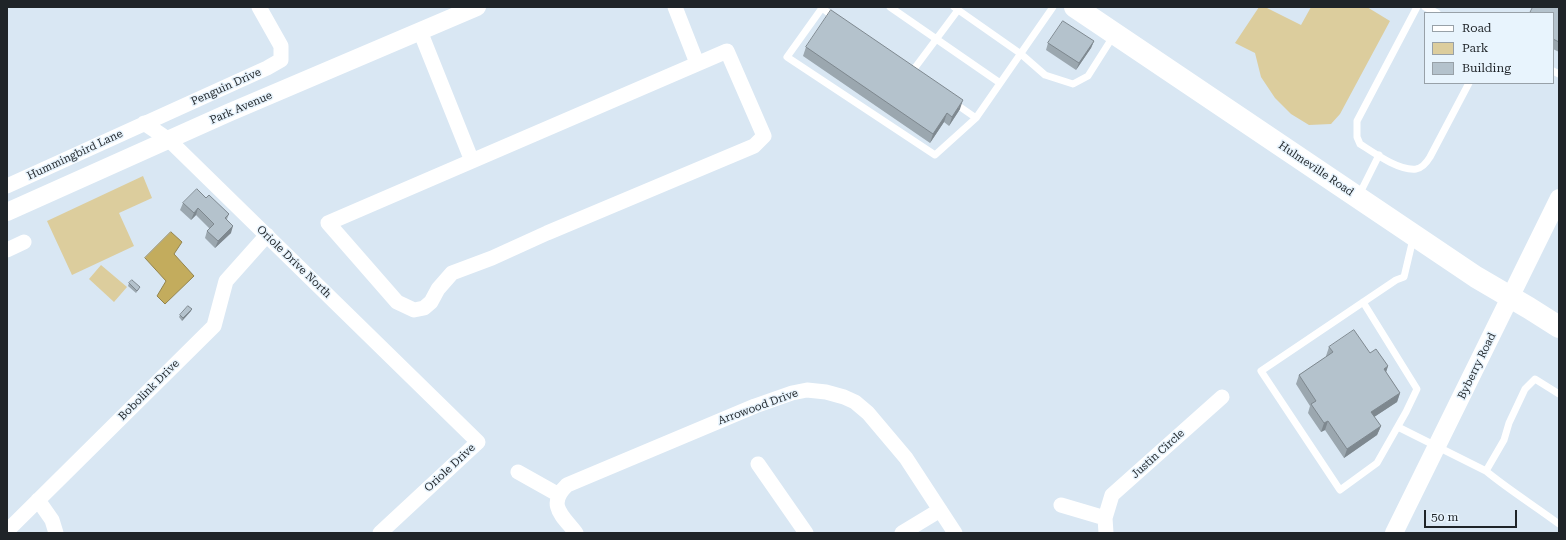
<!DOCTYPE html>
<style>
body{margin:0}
#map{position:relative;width:1566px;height:540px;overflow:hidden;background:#d9e7f3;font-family:"Roboto Serif",serif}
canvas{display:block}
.frame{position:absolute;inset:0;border:8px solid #1f2428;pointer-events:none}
.legend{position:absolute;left:1424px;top:12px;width:130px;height:72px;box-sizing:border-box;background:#e8f4fd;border:1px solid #98a1a8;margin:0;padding:5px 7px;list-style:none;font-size:12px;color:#1f2428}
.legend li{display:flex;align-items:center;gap:8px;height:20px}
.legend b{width:20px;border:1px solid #98a1a8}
.scale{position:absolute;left:1424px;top:510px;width:93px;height:18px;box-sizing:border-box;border:2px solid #1f2428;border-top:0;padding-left:5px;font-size:12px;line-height:14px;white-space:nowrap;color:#1f2428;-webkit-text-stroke:3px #e8f4fd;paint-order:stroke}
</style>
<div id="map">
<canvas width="1566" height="540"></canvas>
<div class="frame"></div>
<ul class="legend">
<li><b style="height:5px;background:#fff"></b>Road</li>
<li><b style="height:11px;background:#dccd9d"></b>Park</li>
<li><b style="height:11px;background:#b4c2cc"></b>Building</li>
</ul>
<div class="scale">50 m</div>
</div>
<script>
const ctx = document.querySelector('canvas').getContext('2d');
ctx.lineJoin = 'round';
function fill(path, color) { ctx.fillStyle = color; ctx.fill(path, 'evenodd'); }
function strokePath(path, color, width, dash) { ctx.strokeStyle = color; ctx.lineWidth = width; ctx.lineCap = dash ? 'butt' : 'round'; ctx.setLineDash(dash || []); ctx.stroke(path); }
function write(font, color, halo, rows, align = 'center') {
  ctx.font = font + ' "Roboto Serif",serif'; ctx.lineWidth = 3; ctx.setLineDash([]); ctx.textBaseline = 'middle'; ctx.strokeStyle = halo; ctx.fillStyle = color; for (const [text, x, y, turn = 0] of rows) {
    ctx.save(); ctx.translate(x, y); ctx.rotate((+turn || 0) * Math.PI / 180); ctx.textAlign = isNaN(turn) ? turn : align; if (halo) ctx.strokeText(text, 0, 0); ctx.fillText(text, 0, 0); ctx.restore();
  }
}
fill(new Path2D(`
 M 1259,7 L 1265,7 L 1301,25 L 1311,7 L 1367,7 L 1390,21 L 1340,114 L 1331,124 L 1309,125 L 1291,114 L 1275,98 L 1261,77 L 1255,53 L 1235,43 Z
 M 143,176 L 152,198 L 119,213 L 134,246 L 72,275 L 47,221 Z
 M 101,265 L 127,287 L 114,302 L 89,279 Z`), '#dccd9d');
const water = new Path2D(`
 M 171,232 L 182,242 L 174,254 L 194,276 L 165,304 L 157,296 L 166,281 L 145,258 Z`);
fill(water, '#c3ac5d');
strokePath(water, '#92834d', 1);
strokePath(new Path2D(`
 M 821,7 L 835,18
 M 890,7 L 1000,83
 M 954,7 L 1021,54 L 1045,75 L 1073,84 L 1088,76 L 1114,35
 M 1417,7 L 1357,121 L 1357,137 L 1360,144 C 1374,153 1399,171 1416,169 C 1423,168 1427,162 1430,157 L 1469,83
 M 1425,7 L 1437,13
 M 822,8 L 787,57 L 935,155 L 976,118
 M 1553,71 L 1559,74
 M 911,73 L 958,10
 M 953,102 L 976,118 L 1053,7
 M 1359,195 L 1379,155
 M 1363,302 L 1417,389 L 1406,412 L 1377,463 L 1340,490 L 1261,371 L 1396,280 L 1404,277 L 1413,239
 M 1398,427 L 1486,471 L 1504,440 L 1509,423 L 1525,389 L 1535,379 L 1559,394
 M 1486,471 C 1509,490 1535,506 1559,524`), '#fff', 7);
strokePath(new Path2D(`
 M 675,7 L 697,63
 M 420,31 L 472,161
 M 727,51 L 764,136 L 754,146 L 547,233 L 492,258 L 452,273 L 438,289 L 431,302 L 424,308 L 414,310 L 397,302 L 328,223 Z
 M 144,123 L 169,140 L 478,442 L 380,533
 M 7,186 L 267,68 L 281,60 L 281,46 L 259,7
 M 7,250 L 24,242
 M 758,464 L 806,533
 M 518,472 L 559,495
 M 38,500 L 52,520 L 56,533
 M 1061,505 L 1105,518
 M 7,531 L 214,326 L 226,281 L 267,235
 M 576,533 C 563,516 546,505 567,485 L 755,406 L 792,393 L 807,390 L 826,392 L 844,397 L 855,402 L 868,413 L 906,458 L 955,533
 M 902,533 L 940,510
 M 1106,533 L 1105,518 L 1112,495 L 1222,397`), '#fff', 15);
strokePath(new Path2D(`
 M 7,212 L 228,113 L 477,7
 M 1394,533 L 1559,198`), '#fff', 18);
strokePath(new Path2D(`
 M 1075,7 L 1476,277 L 1529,308 L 1559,327`), '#fff', 22);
fill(new Path2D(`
 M 1559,7 L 1559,52 L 1553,49 L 1553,13 Z
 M 1094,41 L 1091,48 L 1076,70 L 1046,50 L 1048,43 Z
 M 806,47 L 960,109 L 949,126 L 944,122 L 930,143 L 803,56 Z
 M 206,198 L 229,214 L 227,219 L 231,233 L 215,248 L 205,238 L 207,231 L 210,229 L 196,215 L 191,220 L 180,210 L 183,203 Z
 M 129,283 L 139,289 L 136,293 L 128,286 Z
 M 191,311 L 182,321 L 179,317 L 180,315 Z
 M 1329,347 L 1370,353 L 1388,366 L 1386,372 L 1400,393 L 1397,402 L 1374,417 L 1381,426 L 1377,435 L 1344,458 L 1325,430 L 1321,432 L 1308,413 L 1310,406 L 1296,384 L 1299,375 L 1326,357 L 1326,356 Z`), '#9ba7af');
fill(new Path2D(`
 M 1094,41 L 1091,48 L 1076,70 L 1079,63 Z
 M 963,100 L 960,109 L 949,126 L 952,117 Z
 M 947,113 L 944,122 L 930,143 L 933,134 Z
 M 198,208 L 196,215 L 191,220 L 194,213 Z
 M 233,226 L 231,233 L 215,248 L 218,241 Z
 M 192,309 L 191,311 L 182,321 L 183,318 Z
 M 1388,366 L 1385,375 L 1384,369 Z
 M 1400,393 L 1397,402 L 1368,421 L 1371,412 Z
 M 1328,421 L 1325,430 L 1321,432 L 1324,423 Z
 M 1381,426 L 1377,435 L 1344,458 L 1347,449 Z`), '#7e888f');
const building = new Path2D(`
 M 1533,7 L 1559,7 L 1559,42 L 1553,39 L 1553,13 L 1530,13 Z
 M 831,10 L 963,100 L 952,117 L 947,113 L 933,134 L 806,47 Z
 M 1063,21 L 1094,41 L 1079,63 L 1048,43 Z
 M 197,189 L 206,198 L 209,195 L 229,214 L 225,218 L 233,226 L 218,241 L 207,231 L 214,224 L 198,208 L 194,213 L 183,203 Z
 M 132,280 L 140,287 L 137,291 L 129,283 Z
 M 188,306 L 192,309 L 183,318 L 180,315 Z
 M 1354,330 L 1370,353 L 1376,349 L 1388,366 L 1384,369 L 1400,393 L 1371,412 L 1381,426 L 1347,449 L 1328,421 L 1324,423 L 1311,404 L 1316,401 L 1299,375 L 1333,352 L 1329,347 Z`);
fill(building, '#b4c2cc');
strokePath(building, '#7e888f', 1);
write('11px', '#1f2428', '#e8f4fd', [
 ["Penguin Drive",226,87,-24],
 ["Park Avenue",241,108,-23],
 ["Hummingbird Lane",75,155,-25],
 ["Hulmeville Road",1316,169,34],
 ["Oriole Drive North",294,262,44],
 ["Byberry Road",1477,366,-64],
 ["Bobolink Drive",149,390,-45],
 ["Arrowood Drive",758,407,-20],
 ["Justin Circle",1158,454,-42],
 ["Oriole Drive",450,468,-43]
]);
</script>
